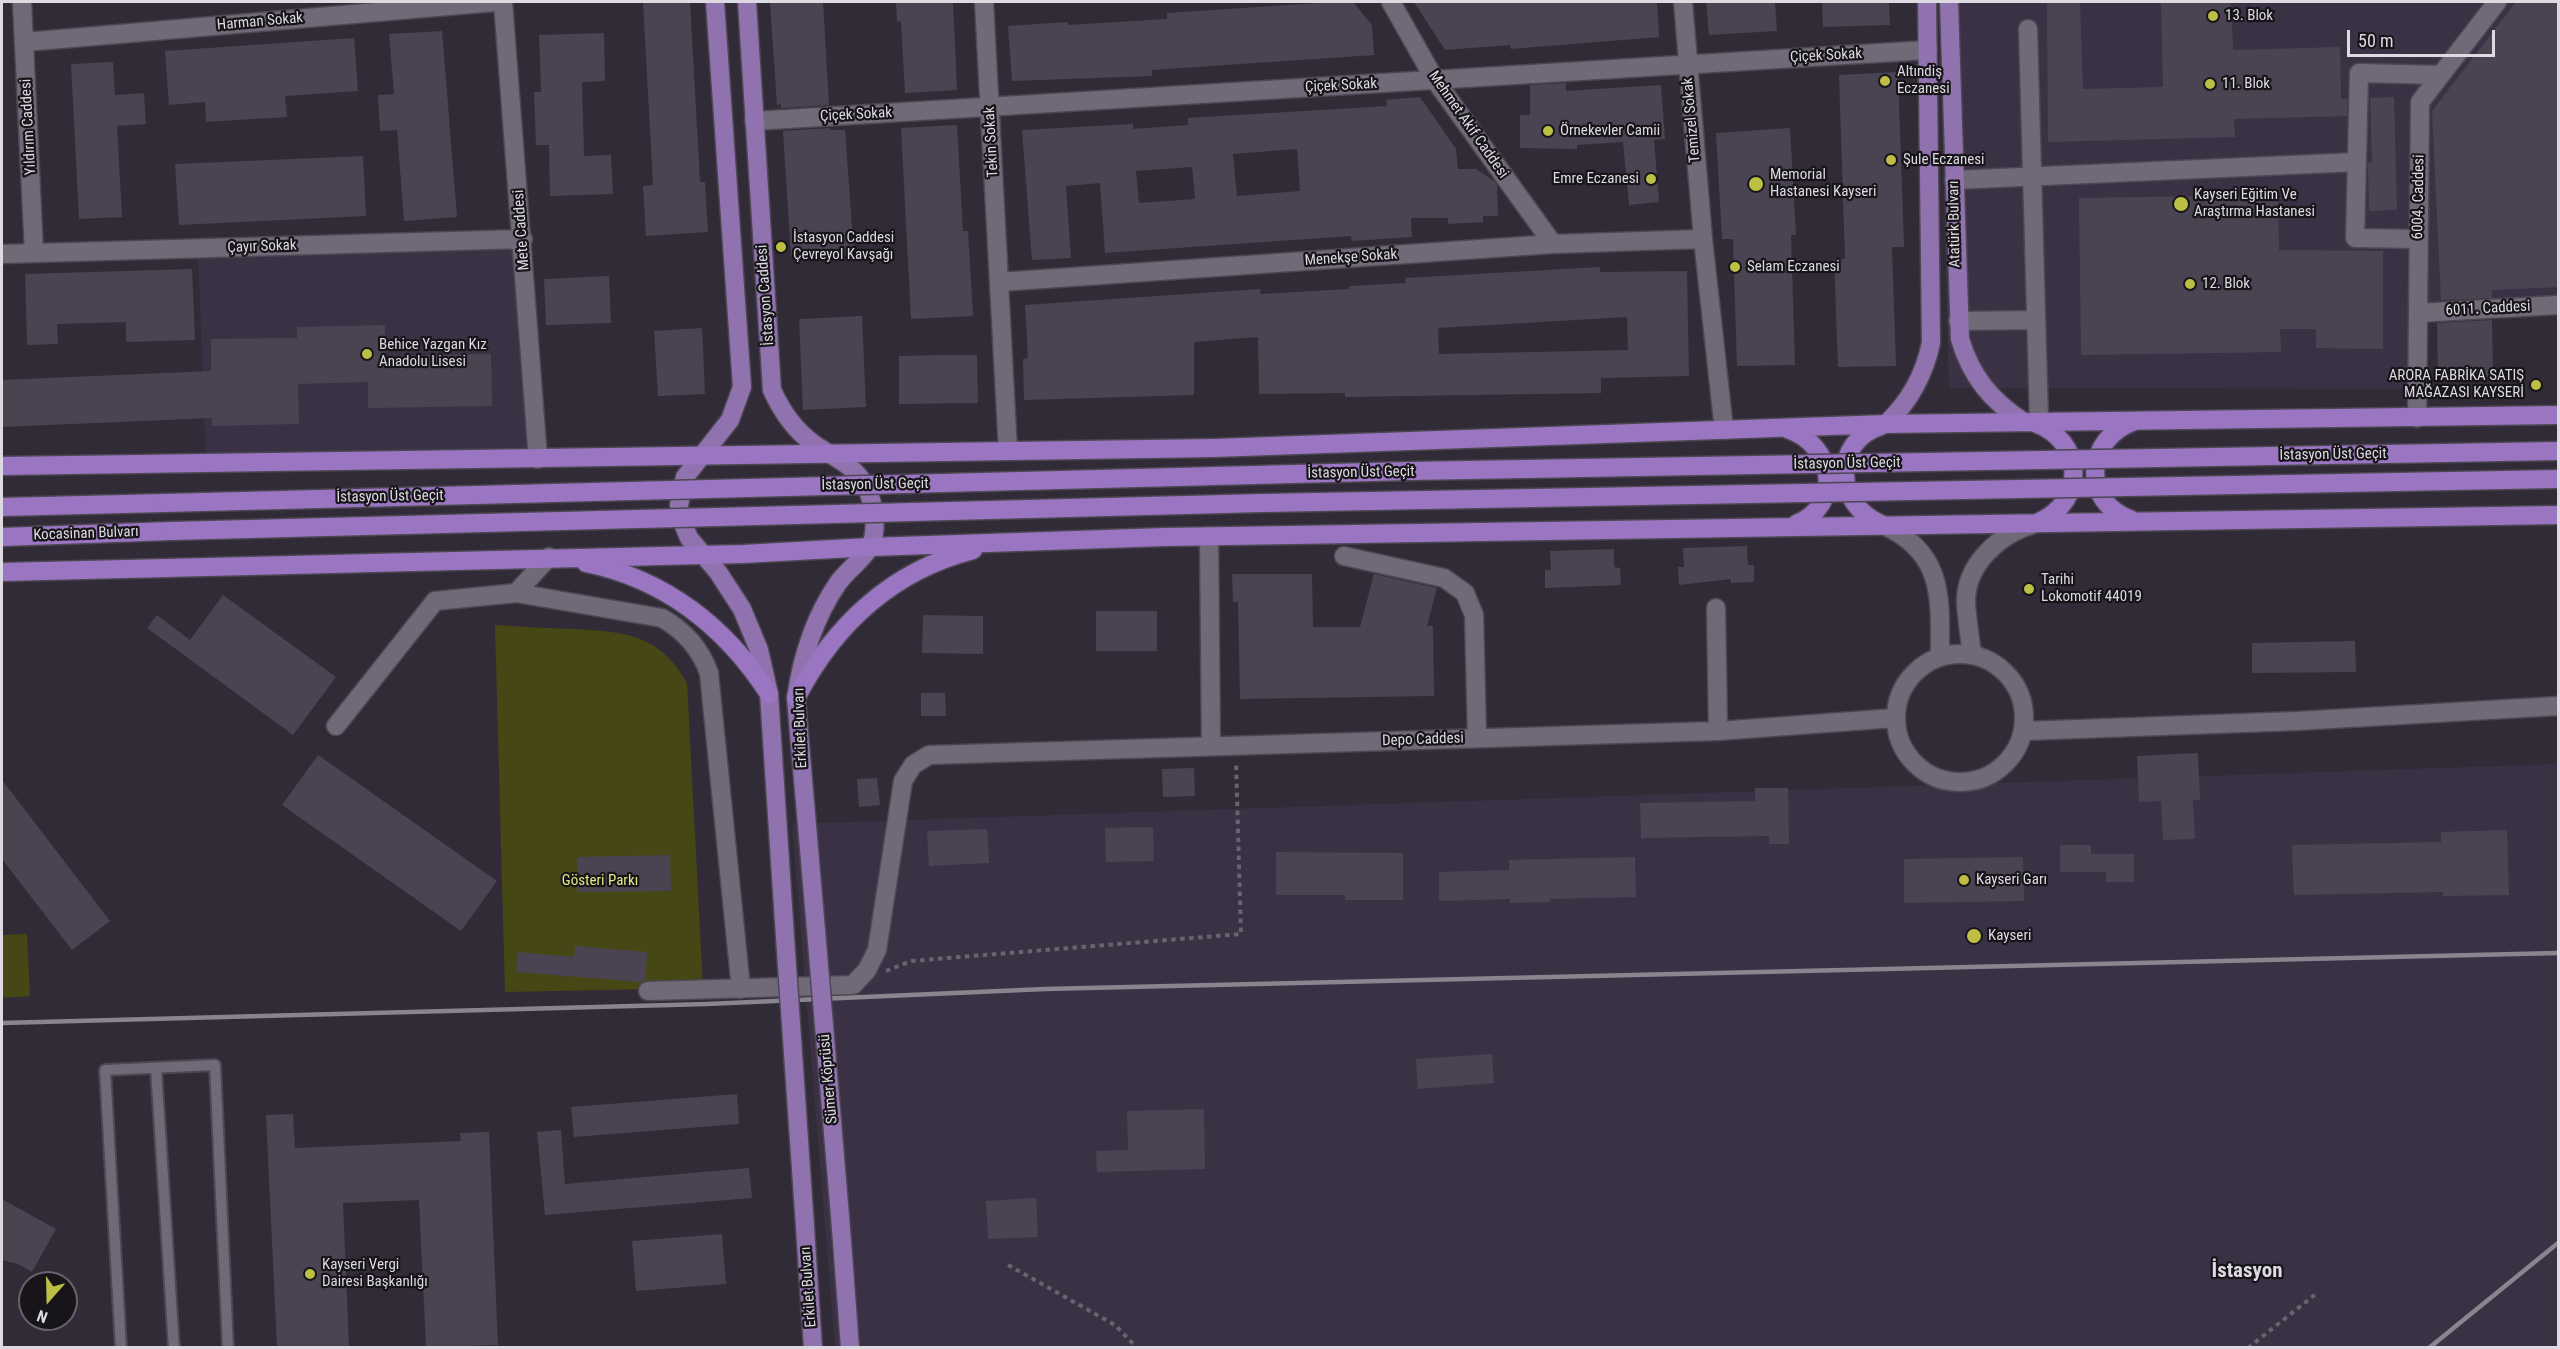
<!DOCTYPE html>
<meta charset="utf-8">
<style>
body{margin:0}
#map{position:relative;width:2560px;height:1349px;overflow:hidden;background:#312b37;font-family:"Roboto Condensed",sans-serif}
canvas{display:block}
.frame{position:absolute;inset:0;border:3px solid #dddae2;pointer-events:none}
.north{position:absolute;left:18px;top:1271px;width:60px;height:60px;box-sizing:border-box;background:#17151a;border:2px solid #66646a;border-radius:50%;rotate:200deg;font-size:16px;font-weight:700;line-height:24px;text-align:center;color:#dddae2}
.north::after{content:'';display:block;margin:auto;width:21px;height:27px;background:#bcbf44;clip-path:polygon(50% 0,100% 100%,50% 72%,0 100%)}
.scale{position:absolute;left:2347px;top:30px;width:148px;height:27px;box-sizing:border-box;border:3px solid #dddae2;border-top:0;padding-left:8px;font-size:18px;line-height:21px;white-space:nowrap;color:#dddae2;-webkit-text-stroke:4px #17151a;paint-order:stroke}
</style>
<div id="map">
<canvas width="2560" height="1349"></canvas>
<div class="frame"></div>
<div class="north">N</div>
<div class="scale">50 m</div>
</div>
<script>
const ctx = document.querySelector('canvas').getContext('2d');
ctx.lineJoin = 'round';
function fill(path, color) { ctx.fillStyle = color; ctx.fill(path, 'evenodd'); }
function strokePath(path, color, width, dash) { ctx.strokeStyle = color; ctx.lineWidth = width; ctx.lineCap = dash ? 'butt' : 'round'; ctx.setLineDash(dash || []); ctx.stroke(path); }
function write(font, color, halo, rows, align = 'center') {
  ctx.font = font + ' "Roboto Condensed",sans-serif'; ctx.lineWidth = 4.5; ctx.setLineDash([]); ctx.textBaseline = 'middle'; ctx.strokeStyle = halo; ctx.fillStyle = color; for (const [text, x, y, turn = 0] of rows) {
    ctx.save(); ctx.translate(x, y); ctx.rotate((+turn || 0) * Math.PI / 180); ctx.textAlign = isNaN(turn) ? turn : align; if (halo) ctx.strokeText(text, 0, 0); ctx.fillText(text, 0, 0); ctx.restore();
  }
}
fill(new Path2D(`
 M 1939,2 L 2558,2 L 2558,302 L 2419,305 L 2421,389 L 1949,388 Z
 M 523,239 L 538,459 L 206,465 L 198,249 Z
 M 2558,764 L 2558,1347 L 835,1347 L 792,824 Z`), '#3a3244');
fill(new Path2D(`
 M 495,625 C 521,627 547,628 573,629 C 624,632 659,633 687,683 L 703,988 L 505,992 Z
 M 27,934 L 30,996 L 2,998 L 2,935 Z`), '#464715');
fill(new Path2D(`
 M 643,2 L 690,2 L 700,182 L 705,182 L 708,232 L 646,236 L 643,186 L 653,185 Z
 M 770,2 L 823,2 L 829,105 L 781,108 L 781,104 L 777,105 Z
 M 896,2 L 953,2 L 957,90 L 905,93 L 901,21 L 897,22 Z
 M 1334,2 L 1353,2 L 1372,25 L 1374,55 L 1152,70 L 1152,76 L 1012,81 L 1008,26 L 1068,22 L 1068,25 L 1167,19 L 1167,13 Z
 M 1414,2 L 1657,2 L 1659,37 L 1511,49 L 1510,45 L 1445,50 Z
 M 1706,2 L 1775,2 L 1777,31 L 1709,35 Z
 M 1822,2 L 1889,2 L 1890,25 L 1823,27 Z
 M 2047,2 L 2080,2 L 2083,89 L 2163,87 L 2161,2 L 2231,2 L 2233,50 L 2340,47 L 2341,99 L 2347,99 L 2347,116 L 2234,119 L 2235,137 L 2048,142 Z
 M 2516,2 L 2559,2 L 2559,287 L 2492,290 L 2492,298 L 2441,300 L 2432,111 Z
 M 442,31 L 457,217 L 404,221 L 397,130 L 380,131 L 378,95 L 394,94 L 389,34 Z
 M 604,33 L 605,81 L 582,82 L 584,156 L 611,155 L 613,194 L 550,196 L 549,145 L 536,145 L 534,92 L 541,92 L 539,35 Z
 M 354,38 L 358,91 L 285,96 L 287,117 L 206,122 L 205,102 L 169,105 L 165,51 Z
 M 113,62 L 115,95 L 144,93 L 146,124 L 117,126 L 122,217 L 79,219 L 71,64 Z
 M 1898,72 L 1904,247 L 1892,247 L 1896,366 L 1838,367 L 1834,259 L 1845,259 L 1839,75 Z
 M 1566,83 L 1566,91 L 1661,85 L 1665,139 L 1654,140 L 1659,202 L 1629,205 L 1623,142 L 1577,145 L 1577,149 L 1520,148 L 1520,115 L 1530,115 L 1530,85 Z
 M 1420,97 L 1456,149 L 1458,169 L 1476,169 L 1494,181 L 1497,185 L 1498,216 L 1483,216 L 1483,222 L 1448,224 L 1448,218 L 1411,218 L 1412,237 L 1352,241 L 1351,236 L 1105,253 L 1100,183 L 1066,186 L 1071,258 L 1032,260 L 1022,130 L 1133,124 L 1133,129 L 1188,125 L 1188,118 L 1387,106 L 1386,100 ZM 1297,149 L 1300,191 L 1237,196 L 1233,154 ZM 1192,167 L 1195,199 L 1139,203 L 1136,171 Z
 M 2394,97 L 2397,210 L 2369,211 L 2368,163 L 2372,162 L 2370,98 Z
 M 957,125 L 963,231 L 968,231 L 973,316 L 911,319 L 901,128 Z
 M 830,128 L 830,130 L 845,130 L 854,254 L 791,257 L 783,131 Z
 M 1790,128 L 1796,235 L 1791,235 L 1795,365 L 1737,366 L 1733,239 L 1722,239 L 1716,133 Z
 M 363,156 L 366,216 L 179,225 L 175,164 Z
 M 2278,195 L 2279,250 L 2383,251 L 2383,349 L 2316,348 L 2316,329 L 2280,329 L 2281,352 L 2081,355 L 2079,198 Z
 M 1600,267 L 1600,272 L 1687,271 L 1689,376 L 1601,378 L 1601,393 L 1345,397 L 1345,393 L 1259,394 L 1258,337 L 1194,342 L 1194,395 L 1024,400 L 1023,359 L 1028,358 L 1025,305 L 1260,289 L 1261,294 L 1349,289 L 1349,286 L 1406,283 L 1405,278 ZM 1627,317 L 1628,350 L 1439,354 L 1438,328 Z
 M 192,269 L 195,340 L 126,342 L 126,322 L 57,324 L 58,344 L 27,345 L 25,274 Z
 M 609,276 L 611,323 L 546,325 L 544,279 Z
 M 862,316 L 866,407 L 803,410 L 799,319 Z
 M 2492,320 L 2493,378 L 2438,379 L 2437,323 Z
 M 385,325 L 385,356 L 491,354 L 492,406 L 368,408 L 368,382 L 298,384 L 299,424 L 212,426 L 212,418 L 2,427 L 2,380 L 211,371 L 211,339 L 297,338 L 297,327 Z
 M 702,328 L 705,394 L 658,396 L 654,331 Z
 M 945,355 L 977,355 L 978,403 L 899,404 L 899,356 Z
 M 1747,546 L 1748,565 L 1754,565 L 1754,582 L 1731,583 L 1731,579 L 1679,585 L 1678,567 L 1684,567 L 1683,548 Z
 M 1614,549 L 1614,567 L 1620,568 L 1621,585 L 1545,588 L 1545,570 L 1551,570 L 1550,551 Z
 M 1232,574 L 1312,574 L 1313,627 L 1360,627 L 1374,574 L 1437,588 L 1427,626 L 1433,626 L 1434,696 L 1240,699 L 1238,602 L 1233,602 Z
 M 223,595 L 336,677 L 293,735 L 147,628 L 157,615 L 190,640 Z
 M 1096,611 L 1157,611 L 1157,651 L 1096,651 Z
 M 923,615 L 983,616 L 983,654 L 922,653 Z
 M 2355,641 L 2356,672 L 2252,673 L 2252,643 Z
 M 921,693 L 945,693 L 946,716 L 921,716 Z
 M 2198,753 L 2200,800 L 2193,800 L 2195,839 L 2163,840 L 2161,801 L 2139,802 L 2137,756 Z
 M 318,755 L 497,881 L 461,931 L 282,805 Z
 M 1194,768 L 1195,796 L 1163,797 L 1162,769 Z
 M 877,778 L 880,805 L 859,807 L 857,779 Z
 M 2,780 L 110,921 L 72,950 L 2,859 Z
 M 1755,788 L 1788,788 L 1789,844 L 1769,844 L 1769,836 L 1641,838 L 1640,803 L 1755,801 Z
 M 1153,827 L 1154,861 L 1106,862 L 1105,828 Z
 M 987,829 L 989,863 L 929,866 L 927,831 Z
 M 2507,830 L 2509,895 L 2443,896 L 2443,892 L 2294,895 L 2292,845 L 2441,842 L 2441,832 Z
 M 2060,845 L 2091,845 L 2091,854 L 2134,854 L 2134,882 L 2106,882 L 2106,872 L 2060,872 Z
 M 1276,852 L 1403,853 L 1403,900 L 1345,900 L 1345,895 L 1276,895 Z
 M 670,855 L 671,891 L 577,892 L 577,857 Z
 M 1635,857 L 1636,897 L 1550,899 L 1550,902 L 1510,903 L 1510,899 L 1439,901 L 1439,872 L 1509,870 L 1509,860 Z
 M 2023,857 L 2024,901 L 1904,903 L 1904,859 Z
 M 575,946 L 647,952 L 645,980 L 641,982 L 516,972 L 518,952 L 574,957 Z
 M 1492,1054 L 1494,1083 L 1418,1089 L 1416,1059 Z
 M 737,1094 L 739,1124 L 574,1137 L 571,1107 Z
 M 1204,1109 L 1205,1169 L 1097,1172 L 1096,1151 L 1128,1150 L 1127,1111 Z
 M 293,1114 L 295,1148 L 461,1141 L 460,1133 L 489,1132 L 498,1345 L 426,1347 L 419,1200 L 343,1203 L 349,1347 L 277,1347 L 266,1115 Z
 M 561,1130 L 565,1184 L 749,1168 L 752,1198 L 545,1215 L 537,1132 Z
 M 1036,1198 L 1038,1237 L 988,1239 L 986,1201 Z
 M 2,1199 L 56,1229 L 32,1272 L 18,1264 L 2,1260 Z
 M 722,1234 L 726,1284 L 636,1291 L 632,1241 Z`), '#4a4452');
const service = new Path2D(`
 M 156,1068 L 174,1348
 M 121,1348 L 105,1070 L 215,1065 L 228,1348`);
const minor = new Path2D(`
 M 22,2 L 34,253
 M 503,2 L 538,459
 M 984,2 L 1008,451
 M 1391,2 L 1435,80 L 1553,244
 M 1683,2 L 1703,239 L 1724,430
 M 2028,29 L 2039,421
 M 25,42 L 495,2
 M 754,121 L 1928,50
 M 1954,180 L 2357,162
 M 2419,239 L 2355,238 L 2359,73 L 2441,75
 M 2,254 L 523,239
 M 999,282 L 1553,244 L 1703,239
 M 2418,313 L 2558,305
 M 1958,321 L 2036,320
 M 2417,418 L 2420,102 L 2497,2
 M 1883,525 C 1945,553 1940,598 1940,657
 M 1209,536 L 1211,745
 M 1344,556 L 1444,578 L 1465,593 L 1474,615 L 1477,738
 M 516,593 L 662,618 C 685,631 700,648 709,673 L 741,989
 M 1716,608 L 1718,731
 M1896 718a64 64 0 1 1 128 0a64 64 0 1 1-128 0Z
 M 1972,654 C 1970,638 1967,620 1966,603 C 1965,565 1999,534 2034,524
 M 336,726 L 435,601 L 516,593 L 549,557
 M 2024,731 L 2297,721 L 2558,706
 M 648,991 L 853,985 L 867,970 L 877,950 L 903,781 L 913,765 L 929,755 L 1718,731 L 1895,718`);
const primary = new Path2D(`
 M 715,2 L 742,387 L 730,420 L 685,477 L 679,505 L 680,516 L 689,538 L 718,572 L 742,609 L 759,650 L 769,694 L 785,937
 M 747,2 L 772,390 C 782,412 794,430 814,444 C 834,458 854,464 866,487 C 874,503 878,527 871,545 C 865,558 847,570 838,583 C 814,618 802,656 796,698 L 816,930
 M 1949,2 L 1960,339 C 1971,376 1991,401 2024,422
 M 1886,424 C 1910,401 1924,376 1931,343 L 1927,2
 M 805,1227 L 813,1348
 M 841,1228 L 850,1348`);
const trunk = new Path2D(`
 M 2035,423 C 2084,441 2087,500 2039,522
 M 1881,426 C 1831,442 1835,505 1881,524
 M 1787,429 C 1834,444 1844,505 1796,524
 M 2,466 L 1214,448 L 1886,424 L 2558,415
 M 2,507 L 164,503
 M 2132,520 C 2080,502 2085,438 2135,421
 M 2,537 L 171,531
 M 586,563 C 665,579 726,627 769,694
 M 2,572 L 743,554 L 870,547 L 1165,537 L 2558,515
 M 796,698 C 834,625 892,571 973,550`);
strokePath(service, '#4c4752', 14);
strokePath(minor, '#4c4752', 21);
strokePath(primary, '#4c4752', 21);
strokePath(trunk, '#4c4752', 21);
strokePath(new Path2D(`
 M 886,971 L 911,961 L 1241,934 L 1236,762
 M 1008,1265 L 1115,1325 L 1137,1348
 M 2248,1348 L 2317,1293`), '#68636d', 4, [4.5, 4.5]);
strokePath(service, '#706a78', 10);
strokePath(minor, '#706a78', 18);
strokePath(primary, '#9072af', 18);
strokePath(trunk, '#9a75c1', 18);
strokePath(new Path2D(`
 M 2,1023 L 707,1004 L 1045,989 L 2558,953
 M 2429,1348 L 2558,1243`), '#89858f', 4.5);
const primaryBridge = new Path2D(`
 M 816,930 L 841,1228
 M 785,937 L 805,1227`);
const trunkBridge = new Path2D(`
 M 164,503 L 1410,471 L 2558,451
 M 171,531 L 1263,503 L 2558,479`);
strokePath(primaryBridge, '#4c4752', 21, []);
strokePath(trunkBridge, '#4c4752', 21, []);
strokePath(primaryBridge, '#9072af', 18);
strokePath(trunkBridge, '#9a75c1', 18);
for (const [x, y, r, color] of [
 [2213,16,6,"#bcbf44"],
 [1885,81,6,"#bcbf44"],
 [2210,84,6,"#bcbf44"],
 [1548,131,6,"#bcbf44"],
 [1891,160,6,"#bcbf44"],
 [1651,179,6,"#bcbf44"],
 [1756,184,8,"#bcbf44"],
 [2181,204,8,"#bcbf44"],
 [781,247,6,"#bcbf44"],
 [1735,267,6,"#bcbf44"],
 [2190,284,6,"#bcbf44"],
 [367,354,6,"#bcbf44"],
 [2536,385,6,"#bcbf44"],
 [2029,589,6,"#bcbf44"],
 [1964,880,6,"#bcbf44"],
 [1974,936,8,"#bcbf44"],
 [310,1274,6,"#bcbf44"]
]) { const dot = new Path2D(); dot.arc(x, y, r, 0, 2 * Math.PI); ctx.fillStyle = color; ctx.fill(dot); strokePath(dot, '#17151a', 2); }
write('15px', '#dddae2', '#17151a', [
 ["13. Blok",2225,16],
 ["Altındiş",1897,72],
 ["Eczanesi",1897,89],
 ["11. Blok",2222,84],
 ["Örnekevler Camii",1560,131],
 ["Şule Eczanesi",1903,160],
 ["Memorial",1770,175],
 ["Hastanesi Kayseri",1770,192],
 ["Emre Eczanesi",1639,179,"right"],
 ["Kayseri Eğitim Ve",2194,195],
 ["Araştırma Hastanesi",2194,212],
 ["İstasyon Caddesi",793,238],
 ["Çevreyol Kavşağı",793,255],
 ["Selam Eczanesi",1747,267],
 ["12. Blok",2202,284],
 ["Behice Yazgan Kız",379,345],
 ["Anadolu Lisesi",379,362],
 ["ARORA FABRİKA SATIŞ",2524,376,"right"],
 ["MAĞAZASI KAYSERİ",2524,393,"right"],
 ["Tarihi",2041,580],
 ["Lokomotif 44019",2041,597],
 ["Kayseri Garı",1976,880],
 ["Kayseri",1988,936],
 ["Kayseri Vergi",322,1265],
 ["Dairesi Başkanlığı",322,1282]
], 'left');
write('15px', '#dddae2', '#17151a', [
 ["Harman Sokak",260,22,-5],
 ["Çiçek Sokak",1826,56,-3],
 ["Çiçek Sokak",1341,86,-3],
 ["Çiçek Sokak",856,115,-3],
 ["Temizel Sokak",1692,120,-95],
 ["Mehmet Akif Caddesi",1468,125,55],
 ["Yıldırım Caddesi",29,127,-93],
 ["Tekin Sokak",992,142,-93],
 ["6004. Caddesi",2419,197,-89],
 ["Atatürk Bulvarı",1955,224,-91],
 ["Mete Caddesi",522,230,-94],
 ["Çayır Sokak",262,247,-2],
 ["Menekşe Sokak",1351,258,-4],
 ["İstasyon Caddesi",766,295,-94],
 ["6011. Caddesi",2488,309,-3],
 ["İstasyon Üst Geçit",2333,455,-1],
 ["İstasyon Üst Geçit",1847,464,-1],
 ["İstasyon Üst Geçit",1361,473,-1],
 ["İstasyon Üst Geçit",875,485,-1],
 ["İstasyon Üst Geçit",390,497,-1],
 ["Kocasinan Bulvarı",86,534,-2],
 ["Erkilet Bulvarı",801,728,-92],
 ["Depo Caddesi",1423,740,-2],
 ["Sümer Köprüsü",829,1079,-95],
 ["Erkilet Bulvarı",809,1287,-94]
]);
write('15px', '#e3e785', '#17151a', [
 ["Gösteri Parkı",600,881]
]);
write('bold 21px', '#dddae2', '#17151a', [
 ["İstasyon",2247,1272]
]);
</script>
